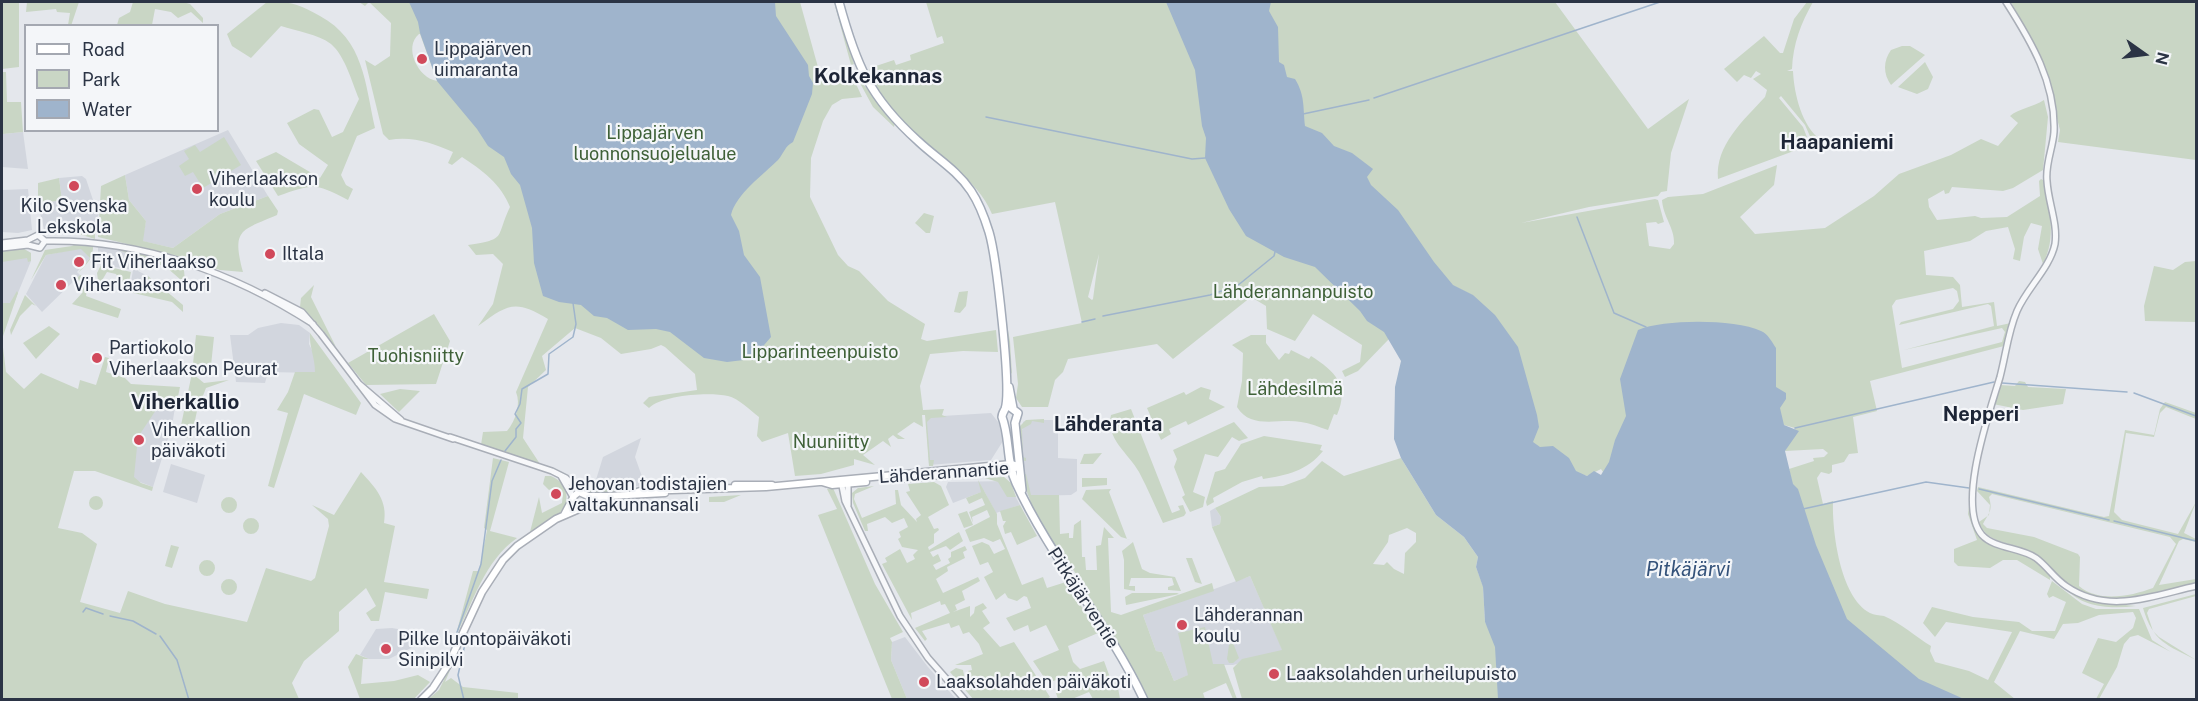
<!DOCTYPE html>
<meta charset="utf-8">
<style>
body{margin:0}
#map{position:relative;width:2198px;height:701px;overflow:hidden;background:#e4e7ec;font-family:"Public Sans",sans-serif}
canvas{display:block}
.frame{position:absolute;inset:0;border:3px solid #2b3445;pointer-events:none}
.legend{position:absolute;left:24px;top:24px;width:195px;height:108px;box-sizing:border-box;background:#f4f6f9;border:2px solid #a4a8b1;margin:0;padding:8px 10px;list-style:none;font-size:18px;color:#2b3445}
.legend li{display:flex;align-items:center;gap:12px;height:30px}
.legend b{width:30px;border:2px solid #a4a8b1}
.north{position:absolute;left:2114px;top:24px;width:60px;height:60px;-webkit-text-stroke:4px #f4f6f9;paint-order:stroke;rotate:104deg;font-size:16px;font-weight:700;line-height:24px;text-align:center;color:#2b3445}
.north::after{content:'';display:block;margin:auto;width:21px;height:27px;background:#2b3445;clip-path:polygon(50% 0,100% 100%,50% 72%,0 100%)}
</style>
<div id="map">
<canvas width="2198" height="701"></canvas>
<div class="frame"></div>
<ul class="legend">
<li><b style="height:8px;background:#fff"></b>Road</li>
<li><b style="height:16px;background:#c9d6c5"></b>Park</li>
<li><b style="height:16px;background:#9fb4cc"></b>Water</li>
</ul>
<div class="north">N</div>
</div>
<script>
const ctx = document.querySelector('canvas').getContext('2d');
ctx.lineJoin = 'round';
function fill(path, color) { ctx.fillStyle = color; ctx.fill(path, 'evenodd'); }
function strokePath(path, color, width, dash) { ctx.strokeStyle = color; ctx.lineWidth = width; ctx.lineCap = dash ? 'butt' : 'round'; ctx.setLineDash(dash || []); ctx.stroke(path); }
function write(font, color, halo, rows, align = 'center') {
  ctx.font = font + ' "Public Sans",sans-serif'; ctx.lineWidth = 4.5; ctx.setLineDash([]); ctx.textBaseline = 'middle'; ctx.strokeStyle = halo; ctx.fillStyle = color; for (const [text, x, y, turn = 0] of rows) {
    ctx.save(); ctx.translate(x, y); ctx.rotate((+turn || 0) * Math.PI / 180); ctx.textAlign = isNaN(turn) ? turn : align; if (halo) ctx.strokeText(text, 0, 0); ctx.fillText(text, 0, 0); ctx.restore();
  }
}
fill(new Path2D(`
 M 228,130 L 268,196 L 220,214 L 173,248 L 142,241 L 146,221 L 129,200 L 125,175 Z
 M 23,132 L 28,169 L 2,167 L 3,134 Z
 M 82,176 L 86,179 L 97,212 L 99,211 L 97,223 L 44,229 L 38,204 L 62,200 L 59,178 Z
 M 28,189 L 32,230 L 18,233 L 2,232 L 2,190 Z
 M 98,246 L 140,254 L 138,271 L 148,276 L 144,291 L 130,288 L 133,270 L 90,263 L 94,252 L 98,252 Z
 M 81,248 L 90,258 L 77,272 L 80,275 L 42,312 L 26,294 L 46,255 Z
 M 24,249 L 31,253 L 31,261 L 11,310 L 2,307 L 2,251 Z
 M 281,323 L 299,325 L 310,333 L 309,344 L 315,356 L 315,373 L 268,372 L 265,383 L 236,382 L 230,335 L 248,335 L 258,328 Z
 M 176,401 L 172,426 L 153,487 L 124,476 L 133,409 Z
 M 991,413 L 1002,427 L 1003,441 L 991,460 L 929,465 L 926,417 Z
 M 1027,420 L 1058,420 L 1058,458 L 1077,459 L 1077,491 L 1071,495 L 1028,496 L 1021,475 L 1020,448 L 1023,422 Z
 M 641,438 L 635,457 L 644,482 L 640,486 L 615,488 L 595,483 L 603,457 Z
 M 171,464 L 205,475 L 197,503 L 163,492 Z
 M 1007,481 L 1020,505 L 996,513 L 984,491 L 953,503 L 946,487 L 948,482 Z
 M 1215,508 L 1221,517 L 1220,524 L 1212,527 L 1210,511 Z
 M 1250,576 L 1283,651 L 1233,665 L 1213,665 L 1174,681 L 1162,652 L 1156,651 L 1143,615 Z
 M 392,628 L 420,633 L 419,644 L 389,659 L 369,659 L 360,655 L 376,629 Z
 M 905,637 L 928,667 L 956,699 L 907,699 L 891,660 L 892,642 Z`), '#d2d6de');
fill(new Path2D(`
 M 2,2 L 19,2 L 19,67 L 2,69 Z
 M 27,2 L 79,2 L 71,26 L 68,25 L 70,13 L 57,12 L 56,9 L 26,12 Z
 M 133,2 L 183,2 L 190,4 L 203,18 L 203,23 L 191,12 L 178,18 L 171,12 L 155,9 L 152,25 L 117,25 L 119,18 L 130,12 Z
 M 267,2 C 290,1 300,5 320,16 C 364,40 365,83 375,128 L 357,136 L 341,175 L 346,185 L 353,189 L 348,200 C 314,182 313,184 278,196 L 256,161 L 276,152 L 320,178 L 328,165 L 299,144 L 287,123 L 314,109 L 319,110 L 332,137 L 343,132 L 359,99 C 352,82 345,56 331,44 C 318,34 296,31 281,26 L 251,58 L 232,46 L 227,34 Z
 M 359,2 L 800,2 L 821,78 L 847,71 L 851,73 L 862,97 L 842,99 L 832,105 L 823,121 L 811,158 L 810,197 L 838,255 L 848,266 L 859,271 L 888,301 L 925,324 L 921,339 L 927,341 L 996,330 L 998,352 L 963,351 L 930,354 L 920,386 L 923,410 L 944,409 L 942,415 L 947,417 L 931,418 L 927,422 L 930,460 L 934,460 L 933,466 L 929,466 L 925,415 L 922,415 L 923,427 L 914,422 L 897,434 L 905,439 L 898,439 L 893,435 L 888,439 L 891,447 L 883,441 L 863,455 L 875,465 L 854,459 L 854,465 L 821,474 L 795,476 L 788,433 L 762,442 L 757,436 L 759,417 C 751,411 738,398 728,396 C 708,392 663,395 649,408 L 643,403 L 649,397 L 697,390 L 695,374 L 665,347 L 661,345 L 651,349 L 621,354 L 601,338 L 575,328 L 542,356 L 546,370 L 528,387 L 523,438 L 540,464 L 481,445 L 483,432 L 507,431 C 516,420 521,404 516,392 L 548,319 C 515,299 508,304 478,326 L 493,304 L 503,264 L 493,254 L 476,255 L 468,245 C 508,239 495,238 510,207 C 501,184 482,170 462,157 L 452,165 L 448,163 L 453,152 C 431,143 413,136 389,140 L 383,134 L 365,60 L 375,66 L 390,56 L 391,23 L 369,2 L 365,6 ZM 419,34 L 420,34 L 437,81 C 418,78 403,47 419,34 Z
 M 834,2 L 837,2 L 854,64 L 851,65 Z
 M 926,2 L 1170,2 L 1294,242 L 1390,329 L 1389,339 L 1358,371 L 1345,377 L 1342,371 L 1360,362 L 1362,345 L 1313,314 L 1295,341 L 1267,329 L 1266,306 L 1251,297 L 1173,359 L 1157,344 L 1068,359 L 1063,372 L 1055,380 L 1048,407 L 1022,407 L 1016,398 L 1018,384 L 1013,337 L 1082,323 L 1055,202 L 992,214 C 978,179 931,149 904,124 C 889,110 878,92 868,75 L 870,68 L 894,60 L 896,65 L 911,60 L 910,55 L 944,43 L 942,36 L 937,38 ZM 1099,254 L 1093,299 L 1092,300 L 1088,297 Z
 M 1255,2 L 1555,2 L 1648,129 L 1689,99 L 1671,153 L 1667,191 L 1661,192 L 1658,196 L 1589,207 L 1521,223 L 1655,199 L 1658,200 L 1664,222 L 1658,224 L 1656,222 L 1646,223 L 1649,246 L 1670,249 L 1674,244 C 1675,228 1663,217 1662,200 L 1668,197 L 1703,194 L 1777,165 L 1774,185 L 1740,217 L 1755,234 L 1825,228 L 1874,196 L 1899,174 L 1951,155 L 1981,139 L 1998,146 L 2018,123 L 2010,116 C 2018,109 2033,107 2044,100 L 2048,117 L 2043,170 L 2013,188 L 2003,191 L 1952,187 L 1949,193 L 1945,194 L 1944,190 L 1928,199 L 1929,207 L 1937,220 L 1975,216 L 1981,218 L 2007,217 L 2040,196 L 2039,181 L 2041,179 L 2045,181 C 2049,210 2057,237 2043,264 L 2038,249 L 2042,226 L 2031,223 L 2024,237 L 2020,261 L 2013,259 L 2015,249 L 2008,227 L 1986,231 L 1970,241 L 1924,251 L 1926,275 L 1953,277 L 1960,285 L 1962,307 L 1994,302 L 1997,326 L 2011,323 L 2004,346 L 1870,381 L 1877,411 L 1853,417 L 1858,453 L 1849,454 L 1844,462 L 1832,465 L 1832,472 L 1829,474 L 1821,472 L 1817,478 L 1823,504 L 1833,501 C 1832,531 1840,597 1870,613 C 1874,615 1879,615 1884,616 C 1901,623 1916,637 1931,646 L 1930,651 L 1935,662 L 1969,671 L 1988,680 L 2012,632 L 1946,622 L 1935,637 L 1923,623 L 1932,607 L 1973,617 L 2019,622 L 2032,631 L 2055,631 L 2066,602 L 2053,596 L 2049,598 L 2047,594 L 2052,581 L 2082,604 L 2096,609 L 2139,609 L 2152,640 L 2171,652 L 2138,635 L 2130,637 L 2124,644 L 2117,667 L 2099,699 L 2096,699 L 2104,684 L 2082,673 L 2098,638 L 2116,642 L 2133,628 L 2136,618 L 2133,612 L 2099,615 L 2078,623 L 2063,624 L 2054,639 L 2020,631 L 1994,682 L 2015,699 L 1964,699 L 1919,682 L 1845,623 L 1798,510 L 1789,469 L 1814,461 L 1813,458 L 1824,457 L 1828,453 L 1823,449 L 1785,451 L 1795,428 L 1784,425 L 1630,448 L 1601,475 L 1603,472 L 1601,469 L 1587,476 L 1549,464 L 1295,143 ZM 1953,288 L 1957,291 L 1959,301 L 1953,309 L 1901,322 L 1899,325 L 1988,304 L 1991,306 L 1994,326 L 1904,350 L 2002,328 L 2005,332 L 2002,342 L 1902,368 L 1892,306 L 1896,300 Z
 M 1807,2 L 1813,2 C 1801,23 1793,44 1792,69 L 1787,71 L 1793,71 C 1794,94 1802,127 1821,140 L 1813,143 L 1805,125 L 1781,96 L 1779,98 L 1803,127 L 1810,145 L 1718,179 C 1715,145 1744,120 1765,97 L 1767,90 L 1753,79 L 1761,74 L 1756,71 L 1751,78 L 1744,75 L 1737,82 L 1724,69 L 1764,36 L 1780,53 L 1783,53 L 1794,19 Z
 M 2011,2 L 2196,2 L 2196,160 L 2058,142 L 2060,130 L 2041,57 Z
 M 1902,46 L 1910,46 L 1925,55 L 1891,85 C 1883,74 1883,61 1891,50 Z
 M 1925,62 L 1933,77 L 1928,89 L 1917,94 L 1898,87 Z
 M 2,72 L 6,72 L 7,102 L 21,102 L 23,132 L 3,134 L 2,157 Z
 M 855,74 L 895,123 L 894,127 L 873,107 Z
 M 224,137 L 241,165 L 203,188 L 193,172 L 185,176 L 179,166 L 189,159 L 184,151 L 195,145 L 200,152 Z
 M 125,175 L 129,200 L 146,221 L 143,241 L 173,248 L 220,214 L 268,196 L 278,211 L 277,215 C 240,231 232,229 243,272 L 220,270 L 181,257 L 98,237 L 101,186 Z
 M 59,178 L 62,200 L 38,204 L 38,183 Z
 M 924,213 L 934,216 L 930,233 L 926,233 L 915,223 Z
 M 95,226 L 95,239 L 69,231 L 69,229 Z
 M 79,242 L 93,244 C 94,258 87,264 78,273 L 90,258 L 81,249 L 46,255 L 31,280 L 45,250 L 72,246 Z
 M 24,249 L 31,253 L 31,261 L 28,262 L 27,258 L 2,262 L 2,251 Z
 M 123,249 L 180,264 L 184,270 L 185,282 L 181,284 L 181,280 L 166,267 L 121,251 Z
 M 2196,261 L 2196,322 L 2145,321 L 2144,306 L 2154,266 L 2173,270 L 2185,262 Z
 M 101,265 L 131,272 L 128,286 L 122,284 L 116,274 L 107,272 L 101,282 L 98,280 L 97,273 Z
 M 80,275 L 89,279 L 86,296 L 121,309 L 118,318 L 72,304 L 83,292 L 73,282 Z
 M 148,276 L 183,305 L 183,312 L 172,302 L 129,292 L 130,288 L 144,291 Z
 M 314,285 L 311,297 L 336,347 L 300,307 L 301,298 Z
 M 17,291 L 18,293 L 2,339 L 6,372 L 24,389 L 41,373 L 78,389 L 80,380 L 96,385 L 105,357 L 109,358 L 106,372 L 125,378 L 131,384 L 180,387 L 176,406 L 158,407 L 138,437 L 134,477 L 141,483 L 153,487 L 152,491 L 95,471 L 74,471 L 58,528 L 82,533 L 97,544 L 80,602 L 120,613 L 128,591 L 165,604 L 247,622 L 266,568 L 311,581 L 315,578 L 329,526 L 328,519 L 312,505 L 334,515 L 361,472 C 376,488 388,501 384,523 L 395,526 L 384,582 L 429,589 L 427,599 L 385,592 L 379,621 L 371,621 L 366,613 L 376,606 L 366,588 L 339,612 L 339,631 L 304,661 L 292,683 L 299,699 L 2,699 L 2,303 L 10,303 Z
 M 968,291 L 966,306 L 960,313 L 954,312 L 959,292 Z
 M 1001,293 L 1010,341 L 1012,374 L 1009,369 Z
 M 25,295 L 36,306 L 32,304 L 20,316 L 11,335 L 10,330 Z
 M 434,314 L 450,341 L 436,384 L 366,385 L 348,363 Z
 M 49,326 L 60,334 L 36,359 L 23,343 Z
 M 310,333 L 361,403 L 356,415 L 304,394 L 274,488 L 268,486 L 288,413 L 277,410 L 288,392 L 295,372 L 315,372 C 315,357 309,347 310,333 Z
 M 196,335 L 214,337 L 210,375 L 193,374 L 204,383 L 229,380 L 206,388 L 197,411 L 191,439 L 186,437 L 180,430 L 192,373 Z
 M 1251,335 L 1266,335 L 1266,343 L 1279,360 L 1285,353 L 1289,354 L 1291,350 L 1309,359 L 1311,356 C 1335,371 1350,386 1337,415 L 1334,414 L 1328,430 C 1319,427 1310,423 1301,422 C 1278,418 1251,430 1237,407 L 1242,381 L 1243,353 L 1232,345 Z
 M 2019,381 L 2025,382 L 2028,387 L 2066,389 L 2063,404 L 2023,410 L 1993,404 L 2000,385 L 2015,386 Z
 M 1201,387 L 1211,390 L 1209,399 L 1225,407 L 1188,425 L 1186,421 L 1169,429 L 1171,434 L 1161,440 L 1147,408 L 1184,392 L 1186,395 Z
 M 400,389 L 420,391 L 399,412 L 380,394 Z
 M 2165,402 L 2196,413 L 2196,419 L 2166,407 L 2160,413 L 2154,437 L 2126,433 L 2114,512 L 2122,520 L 2178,534 L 2196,502 L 2184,533 L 2196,539 L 2196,542 L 2183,539 L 2179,541 L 2159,585 L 2196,579 L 2196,583 C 2157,592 2108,612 2071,586 C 2054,574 2044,557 2024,549 C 2008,542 1985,542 1979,522 L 1989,515 L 1990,505 L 1977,491 L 1978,487 L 2104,517 L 2109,516 L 2125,430 L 2154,435 L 2160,409 ZM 1992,494 L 2170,537 L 2176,544 L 2153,588 C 2131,596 2099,603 2079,586 L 2080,557 L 2078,554 L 2034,537 L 1987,528 L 1983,524 C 1989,513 1993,511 1989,497 Z
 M 1131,409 L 1172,513 L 1180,510 L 1178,506 L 1183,505 L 1186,513 L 1184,516 L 1163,523 C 1155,506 1148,489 1139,472 C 1129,454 1105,438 1111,415 Z
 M 1044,419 L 1044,423 L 1032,421 L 1031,424 L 1022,429 L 1023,457 L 1026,458 L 1026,461 L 1021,461 L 1020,426 L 1026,420 Z
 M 1234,422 L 1248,438 L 1239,441 L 1232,437 L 1218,457 L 1205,454 L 1193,492 L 1205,497 L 1203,507 L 1190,512 L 1182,497 L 1185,495 L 1174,467 L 1177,459 L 1173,450 Z
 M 1264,436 L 1322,445 L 1320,450 L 1323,451 C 1307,471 1287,475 1263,479 L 1262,476 L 1242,482 L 1213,498 L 1214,502 L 1207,506 L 1206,502 L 1215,472 L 1225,469 L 1241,444 Z
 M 1102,453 L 1093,464 L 1080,464 L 1084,454 Z
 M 493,458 L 509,462 L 490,531 L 517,538 C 485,560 472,604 455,638 L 473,571 L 479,571 L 487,530 L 484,528 Z
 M 1401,458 L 1436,515 L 1464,537 L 1478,557 L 1476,567 L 1483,586 L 1485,622 L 1528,699 L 1242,699 L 1233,668 L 1242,659 L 1282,650 L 1250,576 L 1236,582 L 1212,527 L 1220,524 L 1221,517 L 1215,508 L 1259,487 L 1283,486 L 1305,478 L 1322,461 L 1344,476 ZM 1407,528 L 1416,533 L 1416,542 L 1405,553 L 1404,574 L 1394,569 L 1387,562 L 1384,565 L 1373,564 L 1388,542 L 1389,535 Z
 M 1026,474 L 1031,495 L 1059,495 L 1060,534 L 1069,533 L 1069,538 L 1073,538 L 1074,525 L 1081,520 L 1082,557 L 1085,557 L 1086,570 L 1097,570 L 1096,546 L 1101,545 L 1104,527 L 1114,538 L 1108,538 L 1111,612 L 1121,615 L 1212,583 L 1214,591 L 1143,615 L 1156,651 L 1162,652 L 1174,681 L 1188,675 L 1178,633 L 1205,627 L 1213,664 L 1224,664 L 1237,699 L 1233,699 L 1226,683 L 1203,693 L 1205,699 L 1147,699 L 1083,592 C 1080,573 1064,559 1053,544 C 1037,524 1029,499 1022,475 Z
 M 545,476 L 551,476 C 568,484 568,494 565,510 L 530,532 L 539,497 L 542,513 L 562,503 L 563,493 L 555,487 L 549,490 L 543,484 Z
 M 1004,477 L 1011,483 L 1016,497 L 1007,497 L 998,482 L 985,478 Z
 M 1082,478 L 1107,478 L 1107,485 L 1082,487 Z
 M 978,480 L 997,514 L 997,524 L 1022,585 L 1043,577 L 1047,588 L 1066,582 L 1098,633 L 1068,646 L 1073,662 L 1080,669 L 1104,661 L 1112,683 L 1117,682 L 1120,699 L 1093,699 L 1089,692 L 1072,699 L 1058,699 L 1056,693 L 1062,690 L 1057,682 L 1066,680 L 1071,686 L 1075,680 L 1072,674 L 1048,683 L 1033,661 L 1059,650 L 1046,625 L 1030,632 L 1028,625 L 1014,631 L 1006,618 L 1031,608 L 1027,597 L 1024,596 L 1017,601 L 1008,598 L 1005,593 L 996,600 L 984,577 L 993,572 L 988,562 L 980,565 L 972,546 L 982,542 L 989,545 L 994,554 L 1005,549 L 1000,539 L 993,542 L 984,538 L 970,542 L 965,530 L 990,517 L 987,510 L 972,517 L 973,523 L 969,512 L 985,505 L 982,498 L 969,504 L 966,498 L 981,492 Z
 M 577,481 L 580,481 L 615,491 C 601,495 586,495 574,485 Z
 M 934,482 L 941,486 L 949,505 L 928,517 L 934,529 L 938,528 L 939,530 L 934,534 L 934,543 L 928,547 L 929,550 L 959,532 L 963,541 L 950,550 L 946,546 L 930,552 L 933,557 L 938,554 L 941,561 L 933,565 L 936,570 L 950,563 L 948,559 L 951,557 L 951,552 L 965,546 L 967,550 L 963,552 L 965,558 L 947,567 L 948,571 L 936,579 L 943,593 L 978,577 L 980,581 L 962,591 L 965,600 L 955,605 L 957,610 L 953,612 L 970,606 L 970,617 L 974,613 L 975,607 L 983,603 L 987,608 L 982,611 L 990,623 L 983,628 L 1000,647 L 1014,642 L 1050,697 L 1047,699 L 973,699 L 950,672 L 956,668 L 963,670 L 966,685 L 974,683 L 968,671 L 972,670 L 971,665 L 955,665 L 983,654 L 979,644 L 969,632 L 963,634 L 959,625 L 951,628 L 949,623 L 922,631 L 927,639 L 925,641 L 915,628 L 950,613 L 945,604 L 941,605 L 940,601 L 911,613 L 912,620 L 882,564 L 887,562 L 885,558 L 900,549 L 907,563 L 915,559 L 913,555 L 918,550 L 902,547 L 898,539 L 901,537 L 899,532 L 908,527 L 904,518 L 892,523 L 885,517 L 867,524 L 868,531 L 865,531 L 853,503 L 852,493 L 858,488 L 874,486 L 855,494 L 854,499 L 862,518 L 896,504 L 895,490 L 898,490 L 901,505 L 917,522 L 916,519 L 921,515 L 906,492 L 910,491 L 908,484 Z
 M 833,488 L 875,584 L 903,632 L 890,638 L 892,642 L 891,660 L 907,699 L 892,699 L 818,515 L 837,509 L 827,489 Z
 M 1111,489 L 1109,492 L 1127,539 L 1131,540 L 1121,537 L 1082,499 L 1086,490 Z
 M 1971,489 L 1972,518 L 1979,536 L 2030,557 L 2050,574 L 2050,580 L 2017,560 L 2003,560 L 1990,568 L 1958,566 L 1954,562 L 1954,549 L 1977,540 L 1968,514 Z
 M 741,495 L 724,502 L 709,502 L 709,497 Z
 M89 503a7 7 0 1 1 14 0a7 7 0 1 1-14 0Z
 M221 505a8 8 0 1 1 16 0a8 8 0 1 1-16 0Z
 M 1020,505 L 1037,536 L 1017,545 L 1011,532 L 1005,534 L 1003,526 L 1006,521 L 1003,521 L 1000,511 Z
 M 967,511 L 973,525 L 964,528 L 958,514 Z
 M243 526a8 8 0 1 1 16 0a8 8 0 1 1-16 0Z
 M 1133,542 L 1142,569 L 1150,573 L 1175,577 L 1181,591 L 1168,590 L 1168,587 L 1174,585 L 1172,578 L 1131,578 L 1129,586 L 1135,586 L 1135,591 L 1124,589 L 1124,560 L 1122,551 Z
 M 171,545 L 179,547 L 172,568 L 165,566 Z
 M 1186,558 L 1192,558 L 1202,584 L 1195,582 Z
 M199 568a8 8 0 1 1 16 0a8 8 0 1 1-16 0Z
 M221 587a8 8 0 1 1 16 0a8 8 0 1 1-16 0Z
 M 2065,588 L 2094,602 L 2136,606 C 2110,609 2083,608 2065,588 Z
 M 1132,593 L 1177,593 L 1179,594 L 1126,605 L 1125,597 Z
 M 2196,594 L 2196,596 L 2149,609 L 2147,613 L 2153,631 L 2159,637 L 2196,660 C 2167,645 2153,642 2143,608 Z
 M 1233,643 L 1239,658 L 1233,663 L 1229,663 L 1227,659 L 1229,645 Z
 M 460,647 L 445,682 L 451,678 L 463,687 L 518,693 L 518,699 L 427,700 L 439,690 Z
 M 356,654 L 369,659 L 363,659 L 361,684 L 394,681 L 418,675 L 430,682 L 414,699 L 360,699 L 348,667 Z`), '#c9d6c5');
fill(new Path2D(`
 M 409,2 L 775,2 L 776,16 L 808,65 L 809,76 L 813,83 L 812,94 L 793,142 C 785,146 784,153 778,160 C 763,175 736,194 731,215 L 739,231 L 744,255 L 760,277 L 771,337 L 752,359 L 727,362 L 704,358 L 670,332 L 656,329 L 628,330 L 607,318 L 594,316 L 581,305 L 559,302 L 543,296 L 534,263 L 532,228 L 520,185 L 511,174 L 504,157 L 488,146 L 477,129 L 437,81 L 420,33 L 418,22 Z
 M 1166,2 L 1271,2 L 1269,11 L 1278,27 L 1279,62 L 1284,65 L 1287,77 L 1295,79 C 1305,95 1303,107 1305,126 L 1322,133 L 1334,146 L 1352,153 L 1373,169 L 1367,177 L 1371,185 L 1398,210 L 1434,262 L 1453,285 L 1473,295 L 1495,315 L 1518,347 L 1537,415 L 1539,427 L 1533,442 L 1540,447 L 1553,446 L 1569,458 L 1576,471 L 1587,476 L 1594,471 L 1601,475 L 1609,462 L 1615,440 L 1626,416 L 1620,379 L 1638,330 C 1665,319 1734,319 1761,331 C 1768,334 1772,342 1776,348 L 1776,387 L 1786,393 L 1786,399 L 1780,408 L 1784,425 L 1799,431 L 1785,451 L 1793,484 L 1798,489 L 1816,545 L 1847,619 L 1919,679 L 1964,699 L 1498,699 L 1495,647 L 1485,622 L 1483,587 L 1476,567 L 1478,557 L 1464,537 L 1436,515 L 1401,458 L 1394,439 L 1395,387 L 1401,361 L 1384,332 L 1367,321 L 1360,311 L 1315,267 L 1284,257 L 1246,236 L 1229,209 L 1205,158 L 1206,138 L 1202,126 L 1195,70 Z`), '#9fb4cc');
strokePath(new Path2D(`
 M 1374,98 L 1660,2
 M 1303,114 L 1369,100
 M 986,117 L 1192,159 L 1205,158
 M 1577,217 L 1614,313 L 1646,327
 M 1237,286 L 1274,256 L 1275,252
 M 1103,316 L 1210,295 L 1230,288
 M 1082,322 L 1095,319
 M 2002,383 L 2127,392
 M 2134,393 L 2196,416
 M 1795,428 L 1994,382
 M 505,451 L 516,437 L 516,429 L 521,423 L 515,414 L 520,404 L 522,389 L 548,374 L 549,354 L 573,337 L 576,324 L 573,303
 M 1979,489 L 2109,520
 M 1803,509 L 1926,482 L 1969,488
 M 2114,521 L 2196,541
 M 83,612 L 86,608 L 103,614
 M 110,616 L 133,621 L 156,634
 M 160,636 L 177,660 L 189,700
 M 455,638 L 481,564 L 492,481 L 501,460
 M 464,700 L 458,675 L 465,644`), '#9fb4cc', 1.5);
const tertiary = new Path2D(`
 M 2006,2 C 2031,41 2056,83 2054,132 C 2053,148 2045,164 2047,181 C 2048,202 2058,223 2055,244 C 2050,268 2027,288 2017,311 C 2008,332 2006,354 2000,377 C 1990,411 1956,505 1982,535 C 1995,549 2020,547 2036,558 C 2047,566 2054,578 2066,586 C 2108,615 2152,596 2196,586
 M 45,241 C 140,239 233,272 313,324
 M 2,243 L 28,240 L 38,235 L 45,241
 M 2,248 L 28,245 L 40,248 L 45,241
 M 265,293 L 302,312 L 321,334 L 375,405 L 395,419 L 453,439
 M 358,383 L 401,420
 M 450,437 L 552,471 L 566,478 L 580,492
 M 561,476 L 573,497
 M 841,481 L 845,501 L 900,616 L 928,658 L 965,700
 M 848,481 L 848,505`);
const secondary = new Path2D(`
 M 897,479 L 1015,468
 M 822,482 L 832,485 L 866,482
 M 735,485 L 772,485
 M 632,494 L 640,491 L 766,487 L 1011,464 L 1018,466
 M 564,515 L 574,496 L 579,492 L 588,496 L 609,496 L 665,493
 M 421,700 L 433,688 L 448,665 L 482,592 L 503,560 L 517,546 L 556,519 L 609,496`);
const primary = new Path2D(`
 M 839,2 C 856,64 869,97 918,141 C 936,158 957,170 971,191 C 979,203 985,219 989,232 C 996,255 1012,390 1005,409 C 1004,411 1002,414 1002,417 C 1010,437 1006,462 1016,483 C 1051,559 1108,623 1144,700
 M 1009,387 L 1013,408
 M 1010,407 L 1018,413 L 1015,423
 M 1015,423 L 1022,490`);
strokePath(tertiary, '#a9aeb7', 8);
strokePath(secondary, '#a9aeb7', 9);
strokePath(primary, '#a3abb8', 10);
strokePath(tertiary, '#f7f8fa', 5);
strokePath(secondary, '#fff', 6);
strokePath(primary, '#fff', 7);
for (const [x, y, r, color] of [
 [422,59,6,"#d1495b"],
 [74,186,6,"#d1495b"],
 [197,189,6,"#d1495b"],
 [270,254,6,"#d1495b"],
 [79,262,6,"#d1495b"],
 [61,285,6,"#d1495b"],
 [97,358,6,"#d1495b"],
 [139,440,6,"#d1495b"],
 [556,494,6,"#d1495b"],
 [1182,625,6,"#d1495b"],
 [386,649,6,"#d1495b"],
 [1274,674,6,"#d1495b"],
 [924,682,6,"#d1495b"]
]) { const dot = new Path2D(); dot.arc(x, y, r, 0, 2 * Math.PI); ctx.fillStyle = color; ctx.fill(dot); strokePath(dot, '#f4f6f9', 2); }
write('18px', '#2b3445', '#f4f6f9', [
 ["Lippajärven",434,49],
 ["uimaranta",434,70],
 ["Viherlaakson",209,179],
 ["koulu",209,200],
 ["Kilo Svenska",74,206,"center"],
 ["Lekskola",74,227,"center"],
 ["Iltala",282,254],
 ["Fit Viherlaakso",91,262],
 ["Viherlaaksontori",73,285],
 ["Partiokolo",109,348],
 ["Viherlaakson Peurat",109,369],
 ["Viherkallion",151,430],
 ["päiväkoti",151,451],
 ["Jehovan todistajien",568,484],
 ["valtakunnansali",568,505],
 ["Lähderannan",1194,615],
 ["koulu",1194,636],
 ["Pilke luontopäiväkoti",398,639],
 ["Sinipilvi",398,660],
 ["Laaksolahden urheilupuisto",1286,674],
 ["Laaksolahden päiväkoti",936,682]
], 'left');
write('18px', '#3f6138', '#f4f6f9', [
 ["Lippajärven",655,133],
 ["luonnonsuojelualue",655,154],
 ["Lähderannanpuisto",1293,292],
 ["Lipparinteenpuisto",820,352],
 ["Tuohisniitty",416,356],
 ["Lähdesilmä",1295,389],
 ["Nuuniitty",831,442]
]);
write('18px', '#2b3445', '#f4f6f9', [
 ["Lähderannantie",944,473,-4],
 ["Pitkäjärventie",1083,598,57]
]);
write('bold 20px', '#1d2536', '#f4f6f9', [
 ["Haapaniemi",1837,143],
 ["Nepperi",1981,415],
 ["Lähderanta",1108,425]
]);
write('italic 20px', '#34527a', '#f4f6f9', [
 ["Pitkäjärvi",1688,570]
]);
write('bold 21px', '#1d2536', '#f4f6f9', [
 ["Kolkekannas",878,77],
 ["Viherkallio",185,403]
]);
</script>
